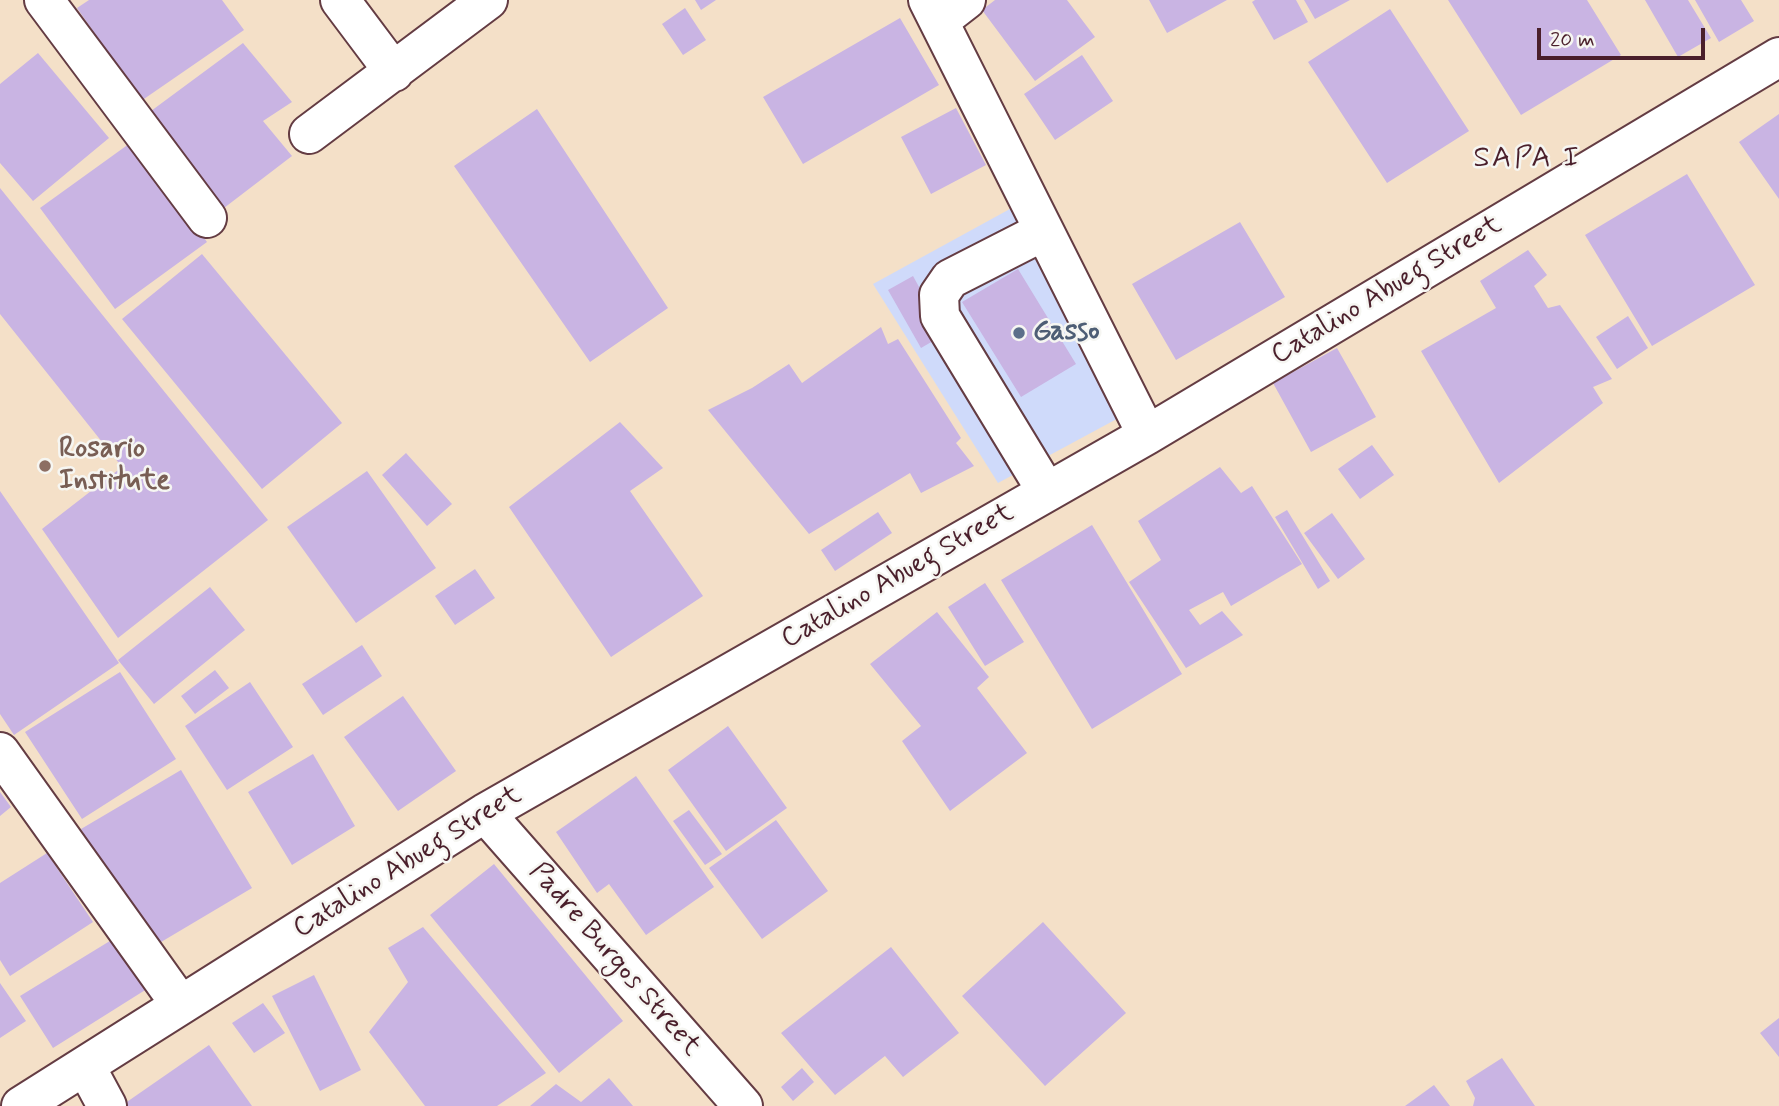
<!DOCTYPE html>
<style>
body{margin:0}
#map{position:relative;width:1779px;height:1106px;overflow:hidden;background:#f4e0c8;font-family:Mynerve,sans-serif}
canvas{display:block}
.scale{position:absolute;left:1537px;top:28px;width:168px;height:32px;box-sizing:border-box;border:4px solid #4a1f2b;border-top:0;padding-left:9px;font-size:21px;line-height:24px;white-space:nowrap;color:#4a1f2b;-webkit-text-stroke:5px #f6f6f2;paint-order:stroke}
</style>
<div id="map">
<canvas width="1779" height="1106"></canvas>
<div class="scale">20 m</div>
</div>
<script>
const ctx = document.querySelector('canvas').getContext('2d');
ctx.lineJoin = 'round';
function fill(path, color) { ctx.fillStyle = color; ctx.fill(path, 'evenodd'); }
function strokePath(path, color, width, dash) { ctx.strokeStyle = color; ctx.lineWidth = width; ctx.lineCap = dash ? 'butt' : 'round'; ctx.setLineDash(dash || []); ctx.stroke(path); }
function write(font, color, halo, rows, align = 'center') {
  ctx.font = font + ' Mynerve,sans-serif'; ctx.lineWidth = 5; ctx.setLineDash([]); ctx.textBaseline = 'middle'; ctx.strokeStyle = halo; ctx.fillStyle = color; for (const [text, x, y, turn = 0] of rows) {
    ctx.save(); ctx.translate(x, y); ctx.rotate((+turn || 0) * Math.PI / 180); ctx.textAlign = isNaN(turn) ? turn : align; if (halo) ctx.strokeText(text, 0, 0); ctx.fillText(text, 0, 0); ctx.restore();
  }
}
fill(new Path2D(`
 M 1019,204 L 1126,414 L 998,483 L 873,284 Z`), '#cfdafa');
fill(new Path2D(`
 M 89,0 L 222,0 L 244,30 L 141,101 L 77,8 Z
 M 695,0 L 716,0 L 701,10 Z
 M 995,0 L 1067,0 L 1095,37 L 1035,81 L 982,10 Z
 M 1149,0 L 1227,0 L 1167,33 Z
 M 1255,0 L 1296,0 L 1308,22 L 1274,40 L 1252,2 Z
 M 1304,0 L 1350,0 L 1315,19 Z
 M 1448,0 L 1587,0 L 1621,55 L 1521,115 Z
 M 1645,0 L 1688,0 L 1711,38 L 1678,57 Z
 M 1695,0 L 1741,0 L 1754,21 L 1719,42 Z
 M 685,8 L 706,40 L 683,55 L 662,24 Z
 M 1390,9 L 1469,131 L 1387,183 L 1308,62 Z
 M 900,18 L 939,85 L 803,164 L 763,97 Z
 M 243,43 L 292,102 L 263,121 L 292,156 L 224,208 L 151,111 Z
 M 38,53 L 109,138 L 33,201 L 0,163 L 0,84 Z
 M 1082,55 L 1113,101 L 1055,140 L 1024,94 Z
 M 956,108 L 986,165 L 931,194 L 901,137 Z
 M 537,109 L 668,308 L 590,362 L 454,166 Z
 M 1779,114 L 1779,199 L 1739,142 Z
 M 133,141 L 207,242 L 115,309 L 40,208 Z
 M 1687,174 L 1755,285 L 1652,346 L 1585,235 Z
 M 0,188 L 268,520 L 118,638 L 42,529 L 122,467 L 0,314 Z
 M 1240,222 L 1285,297 L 1176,360 L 1132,284 Z
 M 1528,250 L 1547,275 L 1534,286 L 1548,308 L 1560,305 L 1612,379 L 1593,387 L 1603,403 L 1499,483 L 1421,351 L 1496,308 L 1480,281 Z
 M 202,254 L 342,423 L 262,489 L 122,319 Z
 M 1018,269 L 1076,364 L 1021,397 L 962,302 Z
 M 913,276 L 945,334 L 921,348 L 888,290 Z
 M 1628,316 L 1648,348 L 1617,369 L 1596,337 Z
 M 881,327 L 888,344 L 898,339 L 961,438 L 956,443 L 974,466 L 921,493 L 910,473 L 809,534 L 708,410 L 752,388 L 789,364 L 802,383 Z
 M 1337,348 L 1376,417 L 1311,452 L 1273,383 Z
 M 620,422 L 663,468 L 630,491 L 703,596 L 611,657 L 509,507 Z
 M 1372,445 L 1394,475 L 1360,499 L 1338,469 Z
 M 406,453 L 452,504 L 427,526 L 382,475 Z
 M 1220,467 L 1241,493 L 1252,486 L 1302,564 L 1231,606 L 1223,592 L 1189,610 L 1200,625 L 1222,611 L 1243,635 L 1186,668 L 1129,582 L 1161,560 L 1138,521 Z
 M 367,471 L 436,568 L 356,623 L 287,527 Z
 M 0,491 L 119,663 L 14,735 L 0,714 Z
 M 1287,510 L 1330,581 L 1318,589 L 1275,517 Z
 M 878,512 L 892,533 L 835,571 L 821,550 Z
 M 1332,513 L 1365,559 L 1338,579 L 1304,533 Z
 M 1092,525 L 1182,674 L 1092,729 L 1001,580 Z
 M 475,569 L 495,598 L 455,625 L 435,596 Z
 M 985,583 L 1024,642 L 985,666 L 948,607 Z
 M 210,587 L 245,630 L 154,704 L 118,660 Z
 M 937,612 L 989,677 L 977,688 L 1027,753 L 950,811 L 902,741 L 921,726 L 870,664 Z
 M 362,645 L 382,676 L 323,715 L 302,684 Z
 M 215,670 L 229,688 L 195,714 L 181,696 Z
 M 120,672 L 176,759 L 82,819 L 25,732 Z
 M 250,682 L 293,747 L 227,790 L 185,726 Z
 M 403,696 L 456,771 L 398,811 L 344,737 Z
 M 728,726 L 787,808 L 726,851 L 668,770 Z
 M 313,754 L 355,826 L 292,865 L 248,792 Z
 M 181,770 L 252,888 L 151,948 L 81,829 Z
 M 636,776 L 714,887 L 646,935 L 609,884 L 597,893 L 556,832 Z
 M 0,792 L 11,807 L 0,816 Z
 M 689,810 L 722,854 L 705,865 L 673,821 Z
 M 776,820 L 828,891 L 762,939 L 709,868 Z
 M 47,853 L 93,922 L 10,976 L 0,960 L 0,883 Z
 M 494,864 L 623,1021 L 559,1073 L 430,915 Z
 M 1043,922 L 1126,1013 L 1045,1086 L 962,996 Z
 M 423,927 L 546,1073 L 497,1106 L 425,1106 L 369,1032 L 408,982 L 388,948 Z
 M 118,936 L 150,987 L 53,1048 L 20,996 Z
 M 891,947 L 959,1033 L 903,1077 L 885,1056 L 835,1095 L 781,1033 Z
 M 314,975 L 361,1070 L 320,1091 L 272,996 Z
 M 0,983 L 26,1021 L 0,1038 Z
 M 263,1003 L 285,1033 L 254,1053 L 232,1023 Z
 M 1779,1018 L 1779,1057 L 1760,1033 Z
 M 209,1045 L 252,1106 L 121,1106 Z
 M 1502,1058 L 1535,1106 L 1473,1106 L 1475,1098 L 1466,1081 Z
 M 802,1068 L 814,1082 L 793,1101 L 781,1087 Z
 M 609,1078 L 633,1106 L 530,1106 L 556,1084 L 581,1102 Z
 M 1434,1085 L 1450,1106 L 1405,1106 Z`), '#c9b4e3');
const minor = new Path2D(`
 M 44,0 L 207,218
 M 340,0 L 394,72
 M 928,0 L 1147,435
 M 939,21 L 966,0
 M 309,134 L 488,0
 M 1044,231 L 950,279 L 939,295 L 940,316 L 1047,492
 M 0,752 L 180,1004
 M 485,813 L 743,1106
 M 86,1067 L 107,1106
 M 21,1106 L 485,813 L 1147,435 L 1779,57`);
strokePath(minor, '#643c43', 42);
strokePath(minor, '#fff', 38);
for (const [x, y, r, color] of [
 [1019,333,7,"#5c6f8a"],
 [45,466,7,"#8d6e63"]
]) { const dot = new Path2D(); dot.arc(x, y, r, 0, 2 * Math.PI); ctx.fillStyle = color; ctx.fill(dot); strokePath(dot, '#f6f6f2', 2.5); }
write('28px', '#4a1f2b', '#f6f6f2', [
 ["Catalino Abueg Street",1387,291,-31],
 ["Catalino Abueg Street",898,577,-30],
 ["Catalino Abueg Street",408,863,-32],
 ["Padre Burgos Street",614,960,49]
]);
write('bold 28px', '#4e5e75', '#f6f6f2', [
 ["Gasso",1033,333]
], 'left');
write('bold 28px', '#785e54', '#f6f6f2', [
 ["Rosario",59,450],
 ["Institute",59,482]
], 'left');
ctx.letterSpacing = '2px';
write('30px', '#4a1f2b', '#f6f6f2', [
 ["SAPA I",1527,160]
]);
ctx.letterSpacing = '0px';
</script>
